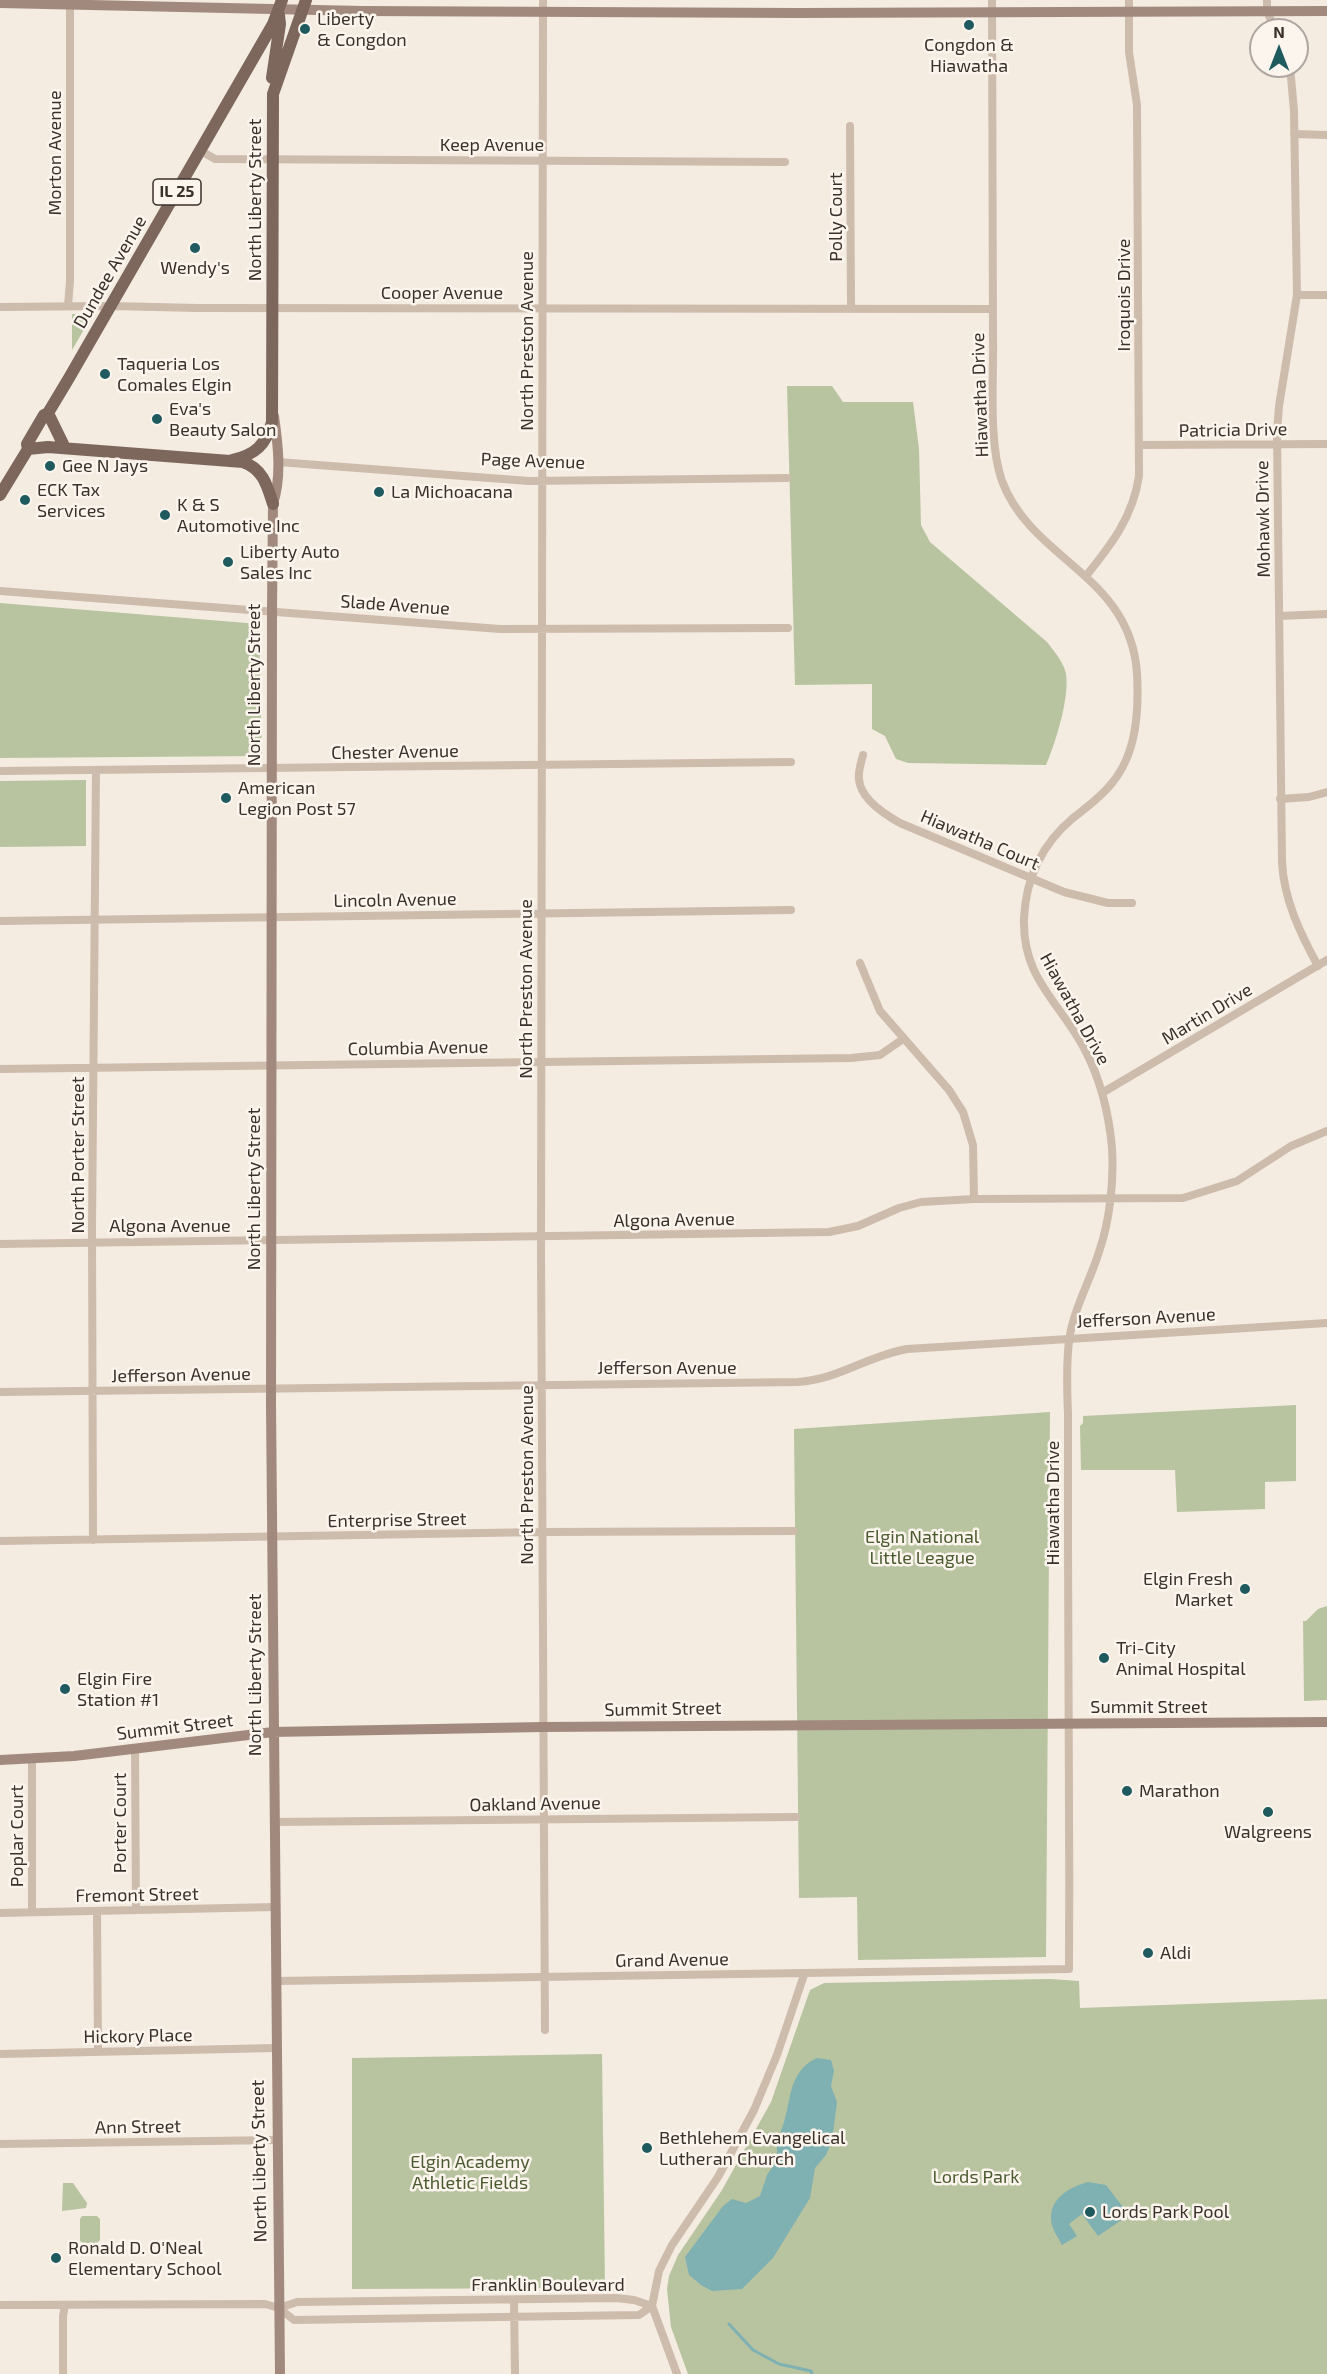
<!DOCTYPE html>
<html>
<head>
<meta charset="utf-8">
<style>
	body { margin:0 }
	#map { position:relative; width:1327px; height:2374px; overflow:hidden; background:#f4ebe1; font-family:"Exo 2",sans-serif }
	canvas { display:block }
	.north { position:absolute; left:1249px; top:18px; width:60px; height:60px; box-sizing:border-box; background:#fbf5ee; border:2px solid #aea6a0; border-radius:50%; rotate:0deg; font-size:16px; font-weight:700; line-height:24px; text-align:center; color:#3b302b }
	.north::after { content:''; display:block; margin:auto; width:21px; height:27px; background:#1f5a5e; clip-path:polygon(50% 0,100% 100%,50% 72%,0 100%) }
</style>
</head>
<body>
<div id="map">
<canvas width="1327" height="2374"></canvas>
<div class="north">N</div>
</div>
<script>
const c = document.querySelector('canvas').getContext('2d');
c.lineJoin = 'round';
function paint(path, color) { c.fillStyle = color; c.fill(path, 'evenodd'); }
function strokePath(path, color, width, dash) { c.strokeStyle = color; c.lineWidth = width; c.lineCap = dash ? 'butt' : 'round'; c.setLineDash(dash || []); c.stroke(path); }
function label(font, color, halo, rows, align = 'center') {
  c.font = font + ' "Exo 2",sans-serif'; c.lineWidth = 5; c.setLineDash([]); c.textBaseline = 'middle'; c.strokeStyle = halo; c.fillStyle = color; for (const [text, x, y, turn = 0] of rows) {
    c.save(); c.translate(x, y); c.rotate((+turn || 0) * Math.PI / 180); c.textAlign = isNaN(turn) ? turn : align; if (halo) c.strokeText(text, 0, 0); c.fillText(text, 0, 0); c.restore();
  }
}
paint(new Path2D(`
	M72,314H93L72,350Z
	M787,386H832L843,402H913L919,449L921,525L930,542L1047,642C1054,651 1061,659 1065,670C1072,691 1055,745 1046,765L908,763L896,759L885,736L872,729V684L795,685Z
	M0,603L259,624L262,756L0,758Z
	M86,780V846L0,847V781Z
	M1296,1405V1481L1265,1482V1509L1177,1512L1175,1470H1081L1080,1426L1083,1423V1416Z
	M1050,1412L1046,1957L858,1960L857,1897L799,1898L794,1429Z
	M1327,1606V1700L1304,1701L1303,1621H1306L1318,1609Z
	M1050,1979L1079,1981L1080,2008L1327,1999V2374H688L671,2327L667,2289L669,2276L678,2255L722,2190L771,2102L810,1990L824,1983Z
	M602,2054L605,2288L352,2289V2058Z
	M63,2183H73L87,2203L86,2208L62,2211Z
	M82,2216H97L100,2219V2240L97,2243H83L80,2241V2219Z`), '#b8c4a0');
paint(new Path2D(`
	M817,2058L831,2060L834,2071L831,2086L837,2102L832,2141L826,2155L815,2168L810,2198L773,2258L742,2289L712,2291L701,2285L689,2275L685,2257L723,2206L732,2199L746,2203L760,2196L767,2175L777,2160V2140L782,2135L781,2131C792,2105 786,2072 817,2058Z
	M1088,2182L1106,2185L1129,2215L1098,2236L1082,2214L1069,2224L1077,2236L1062,2245C1058,2237 1051,2228 1051,2219C1050,2198 1070,2187 1088,2182Z`), '#7fb0b2');
strokePath(new Path2D(`
	M729,2324L753,2350L779,2364L811,2371L812,2374`), '#7fb0b2', 3);
strokePath(new Path2D(`
	M543,0L541,1249L545,2030
	M1267,0V11L1275,30
	M1290,66L1294,111L1297,295L1279,406L1277,433L1282,862C1284,900 1300,933 1318,966
	M850,126L851,308
	M1294,134L1327,135
	M201,151L215,159L785,162
	M1297,295H1327
	M68,306L70,281V2
	M0,307L111,306L198,308L993,309
	M1140,445L1327,444
	M278,462L529,481L787,478
	M1086,576C1111,545 1133,517 1139,476L1137,105L1129,52V0
	M0,591L500,629L788,628
	M1279,616L1327,614
	M863,755C861,763 858,771 859,779C860,798 884,814 900,823L1064,892L1108,903H1132
	M0,771L791,762
	M1280,799L1309,797L1327,792
	M0,921L791,910
	M860,963L880,1011L949,1090L963,1112L973,1145L974,1199
	M0,1069L851,1058L880,1055L903,1039
	M1102,1093L1327,960
	M0,1244L829,1232L858,1226L899,1208L921,1202L974,1199L1183,1198L1237,1181L1291,1146L1327,1131
	M0,1392L798,1382C837,1380 867,1356 907,1349L1327,1323
	M93,1540L92,1228L96,770
	M0,1541L542,1532L794,1531
	M135,1748L136,1910
	M32,1760V1912
	M274,1822L796,1817
	M97,1911L98,2052
	M0,1913L275,1907
	M276,1981L1069,1969C1070,1826 1068,1683 1068,1540C1068,1498 1068,1456 1068,1414C1067,1390 1066,1365 1069,1341C1073,1310 1090,1281 1099,1252C1110,1220 1114,1181 1112,1148C1109,1114 1100,1078 1084,1048C1058,1000 1022,978 1024,918C1026,877 1042,844 1073,818C1087,807 1101,797 1112,783C1137,753 1139,710 1137,673C1130,574 1032,561 1002,481C988,441 994,379 993,335C992,224 992,112 992,0
	M0,2054L276,2048
	M0,2144L277,2140
	M514,2300L515,2374
	M0,2305L265,2304L279,2308L294,2320L639,2315L652,2306
	M279,2308L297,2302L616,2298L634,2300L652,2306
	M63,2374V2316L65,2305
	M677,2374L652,2306L659,2271L672,2245L718,2177L754,2110L777,2055L804,1975`), '#cdbbac', 8);
strokePath(new Path2D(`
	M0,3L362,11L799,13L1327,11
	M274,416C278,445 282,476 273,504L272,611L271,1406L280,2374
	M0,1760L74,1756L273,1732L543,1727L1327,1722`), '#a18a7d', 10);
strokePath(new Path2D(`
	M272,78L280,24L279,15
	M48,413L65,448
	M28,449L48,447L243,462C263,469 267,485 273,504
	M232,460C255,455 266,445 272,422L273,94L306,0
	M0,495L28,449L27,444L44,415L48,413L69,378L273,24L282,0`), '#7d675c', 12);
for (const [x, y, r, color] of [
	[969,25,6,"#1f5a5e"],
	[305,29,6,"#1f5a5e"],
	[195,248,6,"#1f5a5e"],
	[105,374,6,"#1f5a5e"],
	[157,419,6,"#1f5a5e"],
	[50,466,6,"#1f5a5e"],
	[379,492,6,"#1f5a5e"],
	[25,500,6,"#1f5a5e"],
	[165,515,6,"#1f5a5e"],
	[228,562,6,"#1f5a5e"],
	[226,798,6,"#1f5a5e"],
	[1245,1589,6,"#1f5a5e"],
	[1104,1658,6,"#1f5a5e"],
	[65,1689,6,"#1f5a5e"],
	[1127,1791,6,"#1f5a5e"],
	[1268,1812,6,"#1f5a5e"],
	[1148,1953,6,"#1f5a5e"],
	[647,2148,6,"#1f5a5e"],
	[1090,2212,6,"#1f5a5e"],
	[56,2258,6,"#1f5a5e"]
]) { const dot = new Path2D(); dot.arc(x, y, r, 0, 2 * Math.PI); c.fillStyle = color; c.fill(dot); strokePath(dot, '#fbf5ee', 2); }
for (const [x, y, w] of [
	[177,192,48]
]) { const box = new Path2D(); box.roundRect(x - w / 2, y - 13, w, 26, 4.5); c.fillStyle = '#fbf5ee'; c.fill(box); strokePath(box, '#3b302b', 1.5); }
label('bold 16px', '#3b302b', null, [
	["IL 25",177,192]
]);
label('18px', '#3b302b', '#fbf5ee', [
	["Liberty",317,19],
	["& Congdon",317,40],
	["Congdon &",969,45,"center"],
	["Hiawatha",969,66,"center"],
	["Wendy's",195,268,"center"],
	["Taqueria Los",117,364],
	["Comales Elgin",117,385],
	["Eva's",169,409],
	["Beauty Salon",169,430],
	["Gee N Jays",62,466],
	["ECK Tax",37,490],
	["Services",37,511],
	["La Michoacana",391,492],
	["K & S",177,505],
	["Automotive Inc",177,526],
	["Liberty Auto",240,552],
	["Sales Inc",240,573],
	["American",238,788],
	["Legion Post 57",238,809],
	["Elgin Fresh",1233,1579,"right"],
	["Market",1233,1600,"right"],
	["Tri-City",1116,1648],
	["Animal Hospital",1116,1669],
	["Elgin Fire",77,1679],
	["Station #1",77,1700],
	["Marathon",1139,1791],
	["Walgreens",1268,1832,"center"],
	["Aldi",1160,1953],
	["Bethlehem Evangelical",659,2138],
	["Lutheran Church",659,2159],
	["Lords Park Pool",1102,2212],
	["Ronald D. O'Neal",68,2248],
	["Elementary School",68,2269]
], 'left');
label('18px', '#3b302b', '#fbf5ee', [
	["Keep Avenue",492,145],
	["Morton Avenue",55,153,-90],
	["North Liberty Street",255,200,-90],
	["Polly Court",836,217,-90],
	["Dundee Avenue",110,272,-60],
	["Cooper Avenue",442,293],
	["Iroquois Drive",1124,295,-90],
	["North Preston Avenue",527,341,-90],
	["Hiawatha Drive",980,395,-92],
	["Patricia Drive",1233,430,-1],
	["Page Avenue",533,461,2],
	["Mohawk Drive",1263,519,-91],
	["Slade Avenue",395,605,4],
	["North Liberty Street",254,685,-90],
	["Chester Avenue",395,752,-1],
	["Hiawatha Court",980,840,23],
	["Lincoln Avenue",395,900,-1],
	["North Preston Avenue",526,989,-90],
	["Hiawatha Drive",1075,1009,61],
	["Martin Drive",1207,1014,-31],
	["Columbia Avenue",418,1048,-1],
	["North Porter Street",78,1155,-90],
	["North Liberty Street",254,1189,-90],
	["Algona Avenue",674,1220,-1],
	["Algona Avenue",170,1226],
	["Jefferson Avenue",1146,1318,-3],
	["Jefferson Avenue",667,1368],
	["Jefferson Avenue",181,1375,-1],
	["North Preston Avenue",527,1475,-90],
	["Hiawatha Drive",1053,1503,-90],
	["Enterprise Street",397,1520,-1],
	["North Liberty Street",255,1675,-90],
	["Summit Street",1149,1707],
	["Summit Street",663,1709,-1],
	["Summit Street",175,1727,-7],
	["Oakland Avenue",535,1804,-1],
	["Porter Court",120,1823,-90],
	["Poplar Court",17,1836,-90],
	["Fremont Street",137,1895,-1],
	["Grand Avenue",672,1960,-1],
	["Hickory Place",138,2036,-1],
	["Ann Street",138,2127,-1],
	["North Liberty Street",259,2161,-91],
	["Franklin Boulevard",548,2285]
]);
label('18px', '#4a5a2e', '#fbf5ee', [
	["Elgin National",922,1537],
	["Little League",922,1558],
	["Elgin Academy",470,2162],
	["Athletic Fields",470,2183],
	["Lords Park",976,2177]
]);
</script>
</body>
</html>
